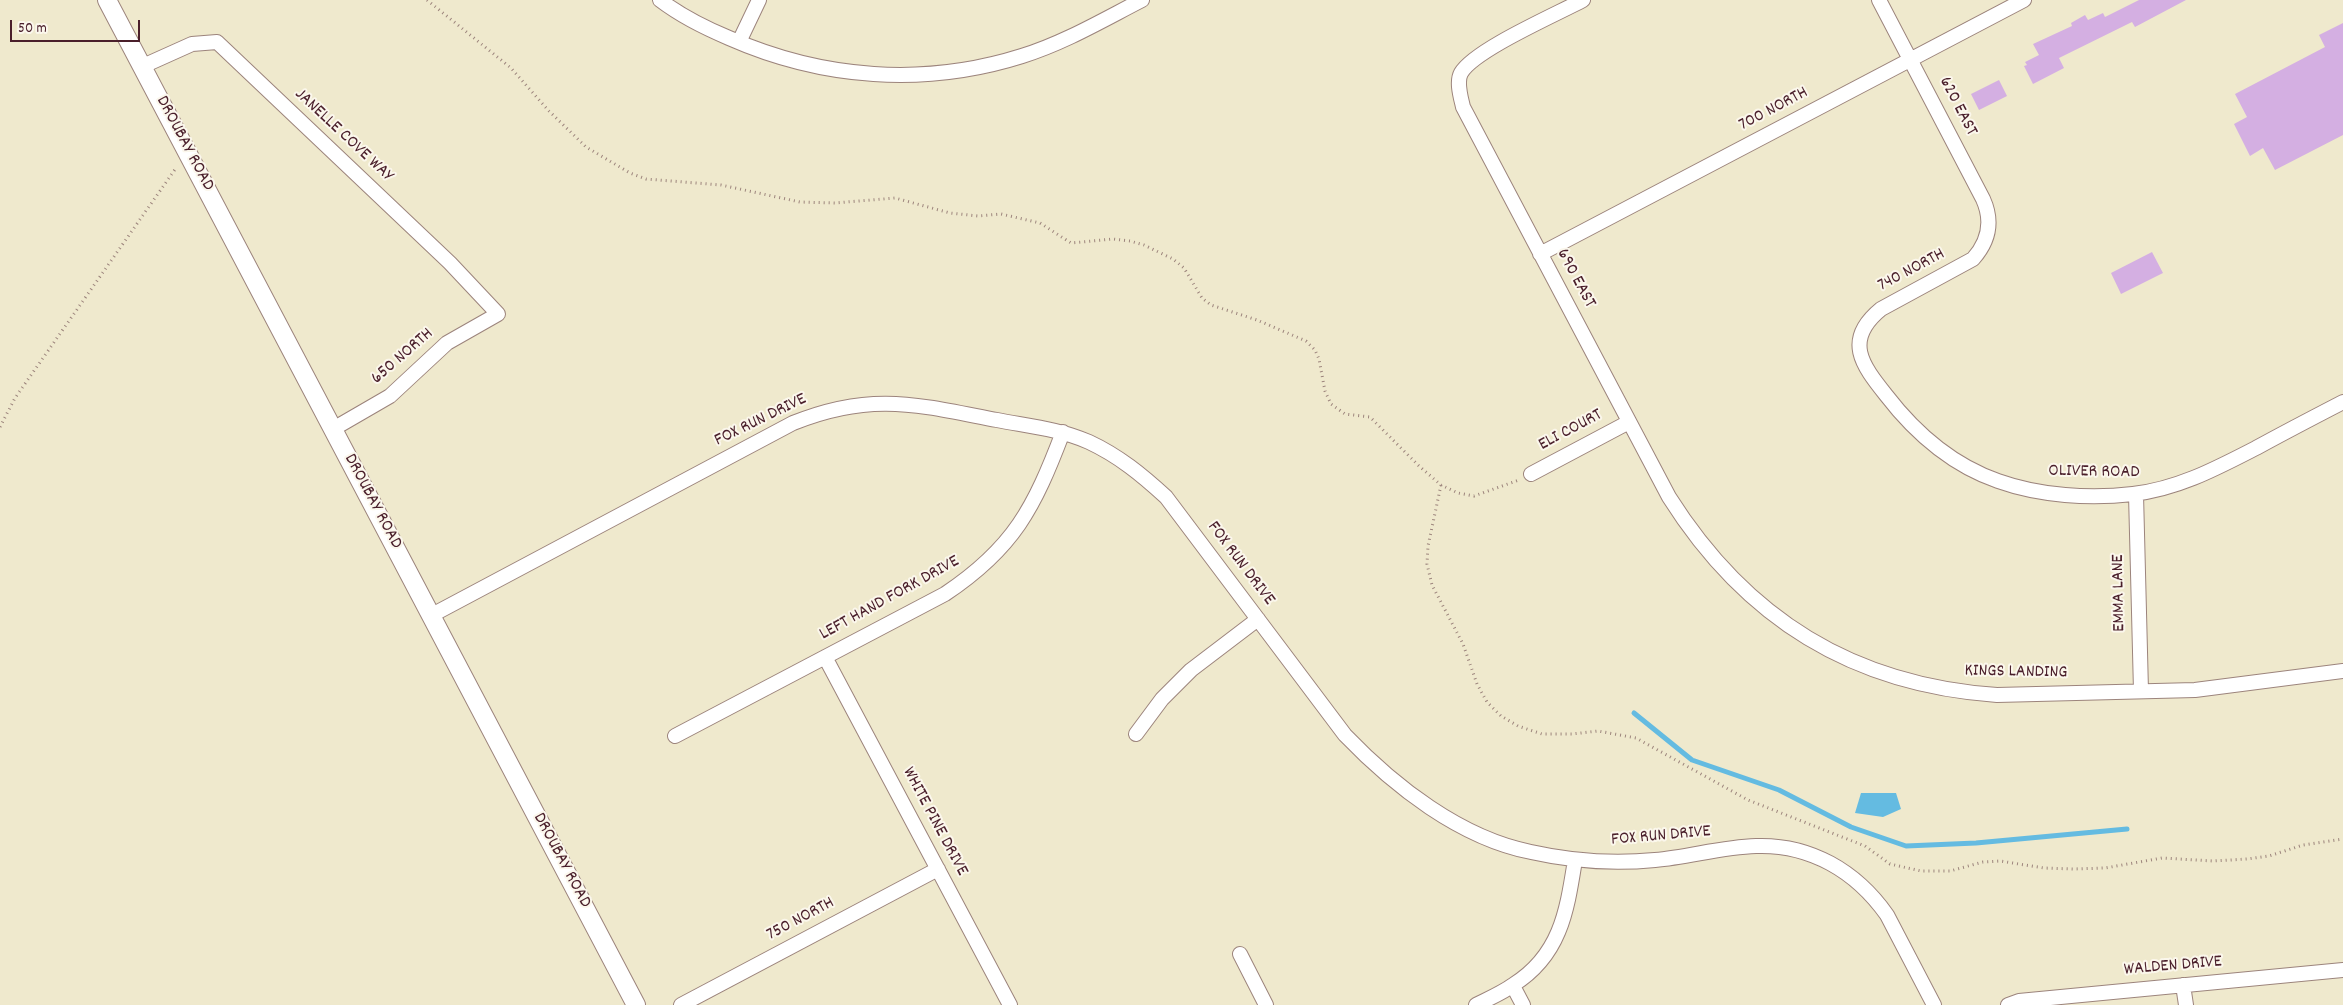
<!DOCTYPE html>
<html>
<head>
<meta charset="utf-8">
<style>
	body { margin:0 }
	#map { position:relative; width:2343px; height:1005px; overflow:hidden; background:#efe9cd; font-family:Dekko,sans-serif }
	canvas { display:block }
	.scale { position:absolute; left:10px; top:20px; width:130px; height:22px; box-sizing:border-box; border:2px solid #4a1f2b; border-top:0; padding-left:6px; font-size:15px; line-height:18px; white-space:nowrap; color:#4a1f2b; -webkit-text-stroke:4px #fbf7ec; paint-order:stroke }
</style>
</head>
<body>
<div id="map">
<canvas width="2343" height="1005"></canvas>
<div class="scale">50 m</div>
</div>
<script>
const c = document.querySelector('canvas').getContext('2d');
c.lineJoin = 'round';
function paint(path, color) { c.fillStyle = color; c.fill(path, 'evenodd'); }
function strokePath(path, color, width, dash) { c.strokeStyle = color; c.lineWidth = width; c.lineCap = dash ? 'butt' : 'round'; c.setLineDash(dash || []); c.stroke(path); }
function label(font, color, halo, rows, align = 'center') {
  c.font = font + ' Dekko,sans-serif'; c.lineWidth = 4; c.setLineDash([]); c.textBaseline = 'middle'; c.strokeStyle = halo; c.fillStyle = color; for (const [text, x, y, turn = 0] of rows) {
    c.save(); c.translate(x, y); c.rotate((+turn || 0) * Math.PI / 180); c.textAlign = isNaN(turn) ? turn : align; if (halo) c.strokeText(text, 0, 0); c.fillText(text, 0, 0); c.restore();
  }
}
paint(new Path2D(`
	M1861,793H1896L1901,809L1883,817L1855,813Z`), '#64bbe1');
strokePath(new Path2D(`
	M1634,713L1692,760L1779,790L1851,827L1906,846L1976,843L2127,829`), '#64bbe1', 5);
paint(new Path2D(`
	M2139,0H2186L2135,27L2132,22L2059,58L2064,68L2033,84L2024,66L2027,65L2025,62L2039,55L2033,44L2072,26L2071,23L2085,15L2088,20L2103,13L2105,17Z
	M2343,23V135L2275,170L2263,148L2250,156L2234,124L2247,117L2235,94L2325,47L2319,35Z
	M1999,80L2007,96L1979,110L1971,94Z
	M2152,252L2163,273L2121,294L2111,273Z`), '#d4afe2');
const minor = new Path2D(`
	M660,0C681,16 705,28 729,38C822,79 924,87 1022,56C1064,43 1103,20 1142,0
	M1583,0C1557,14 1474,50 1461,73C1456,82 1461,98 1463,107L1669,497C1746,619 1853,685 1997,695L2195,690L2343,671
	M1879,0L1983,199C1993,221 1989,241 1973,259L1881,309C1843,340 1862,365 1886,395C1916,434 1952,465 1998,481C2040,496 2090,499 2133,494C2178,489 2217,468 2256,448C2285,432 2314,417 2343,402
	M739,42L759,0
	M143,66L192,44L217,42L450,263L498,314L447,343L390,396L333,429
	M1540,254L2024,0
	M1531,474L1629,422
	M2136,494L2141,691
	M432,615L793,423C872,391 918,405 997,420C1028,426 1060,429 1089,442C1119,456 1142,475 1166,497L1345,735C1394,786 1460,838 1531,852C1571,861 1614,864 1655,860C1689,857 1722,847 1756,846C1810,844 1856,871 1887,915L1934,1005
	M825,657L1010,1005
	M1136,734L1162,699L1191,670L1258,619
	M675,736L945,594C1014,548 1034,508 1063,432
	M1240,954L1266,1005
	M2183,985L2186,1005
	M1513,986L1523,1005
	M681,1005L938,869
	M1476,1005C1488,999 1502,993 1513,985C1561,955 1567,910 1575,860
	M2008,1005L2019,1001L2343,970`);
const tertiary = new Path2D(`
	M107,0L636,1005`);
strokePath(minor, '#9c847c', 16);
strokePath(tertiary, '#9c847c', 20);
strokePath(new Path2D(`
	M427,0L511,68L549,111L586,147L630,173L646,179L721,185L800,202L835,203L895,198L950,213L978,216L1001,214L1040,223L1071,243L1113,239L1130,241L1144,245L1173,259L1184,268L1202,298L1211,305L1257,320L1306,341L1315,350L1319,359L1325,391L1331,404L1345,414L1370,417L1419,466L1441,485L1458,493L1474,496L1519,480
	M0,427L15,398L176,168
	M1441,485L1428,546L1427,564L1432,585L1463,644L1477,684L1487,702L1501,716L1518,726L1542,734H1572L1598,731L1636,738L1748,800L1865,846L1890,864L1921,871H1950L1983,862L2000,861L2044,868L2073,869L2105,868L2162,858L2213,861L2247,859L2269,856L2303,845L2343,839`), '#9c847c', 3, [1, 4]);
strokePath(minor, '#fff', 14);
strokePath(tertiary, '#fff', 18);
label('18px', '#4a1f2b', '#fbf7ec', [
	["620 EAST",1957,107,63],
	["700 NORTH",1774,110,-28],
	["JANELLE COVE WAY",343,136,43],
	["DROUBAY ROAD",184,144,62],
	["740 NORTH",1912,271,-28],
	["690 EAST",1575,279,62],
	["650 NORTH",403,357,-41],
	["FOX RUN DRIVE",761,421,-26],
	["ELI COURT",1571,431,-28],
	["OLIVER ROAD",2094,473,1],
	["DROUBAY ROAD",372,502,62],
	["FOX RUN DRIVE",1240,564,53],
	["EMMA LANE",2120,593,-91],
	["LEFT HAND FORK DRIVE",890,599,-29],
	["KINGS LANDING",2016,673,1],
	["WHITE PINE DRIVE",934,822,62],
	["FOX RUN DRIVE",1661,837,-5],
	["DROUBAY ROAD",561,861,62],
	["750 NORTH",801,920,-28],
	["WALDEN DRIVE",2173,967,-5]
]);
</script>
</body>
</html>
